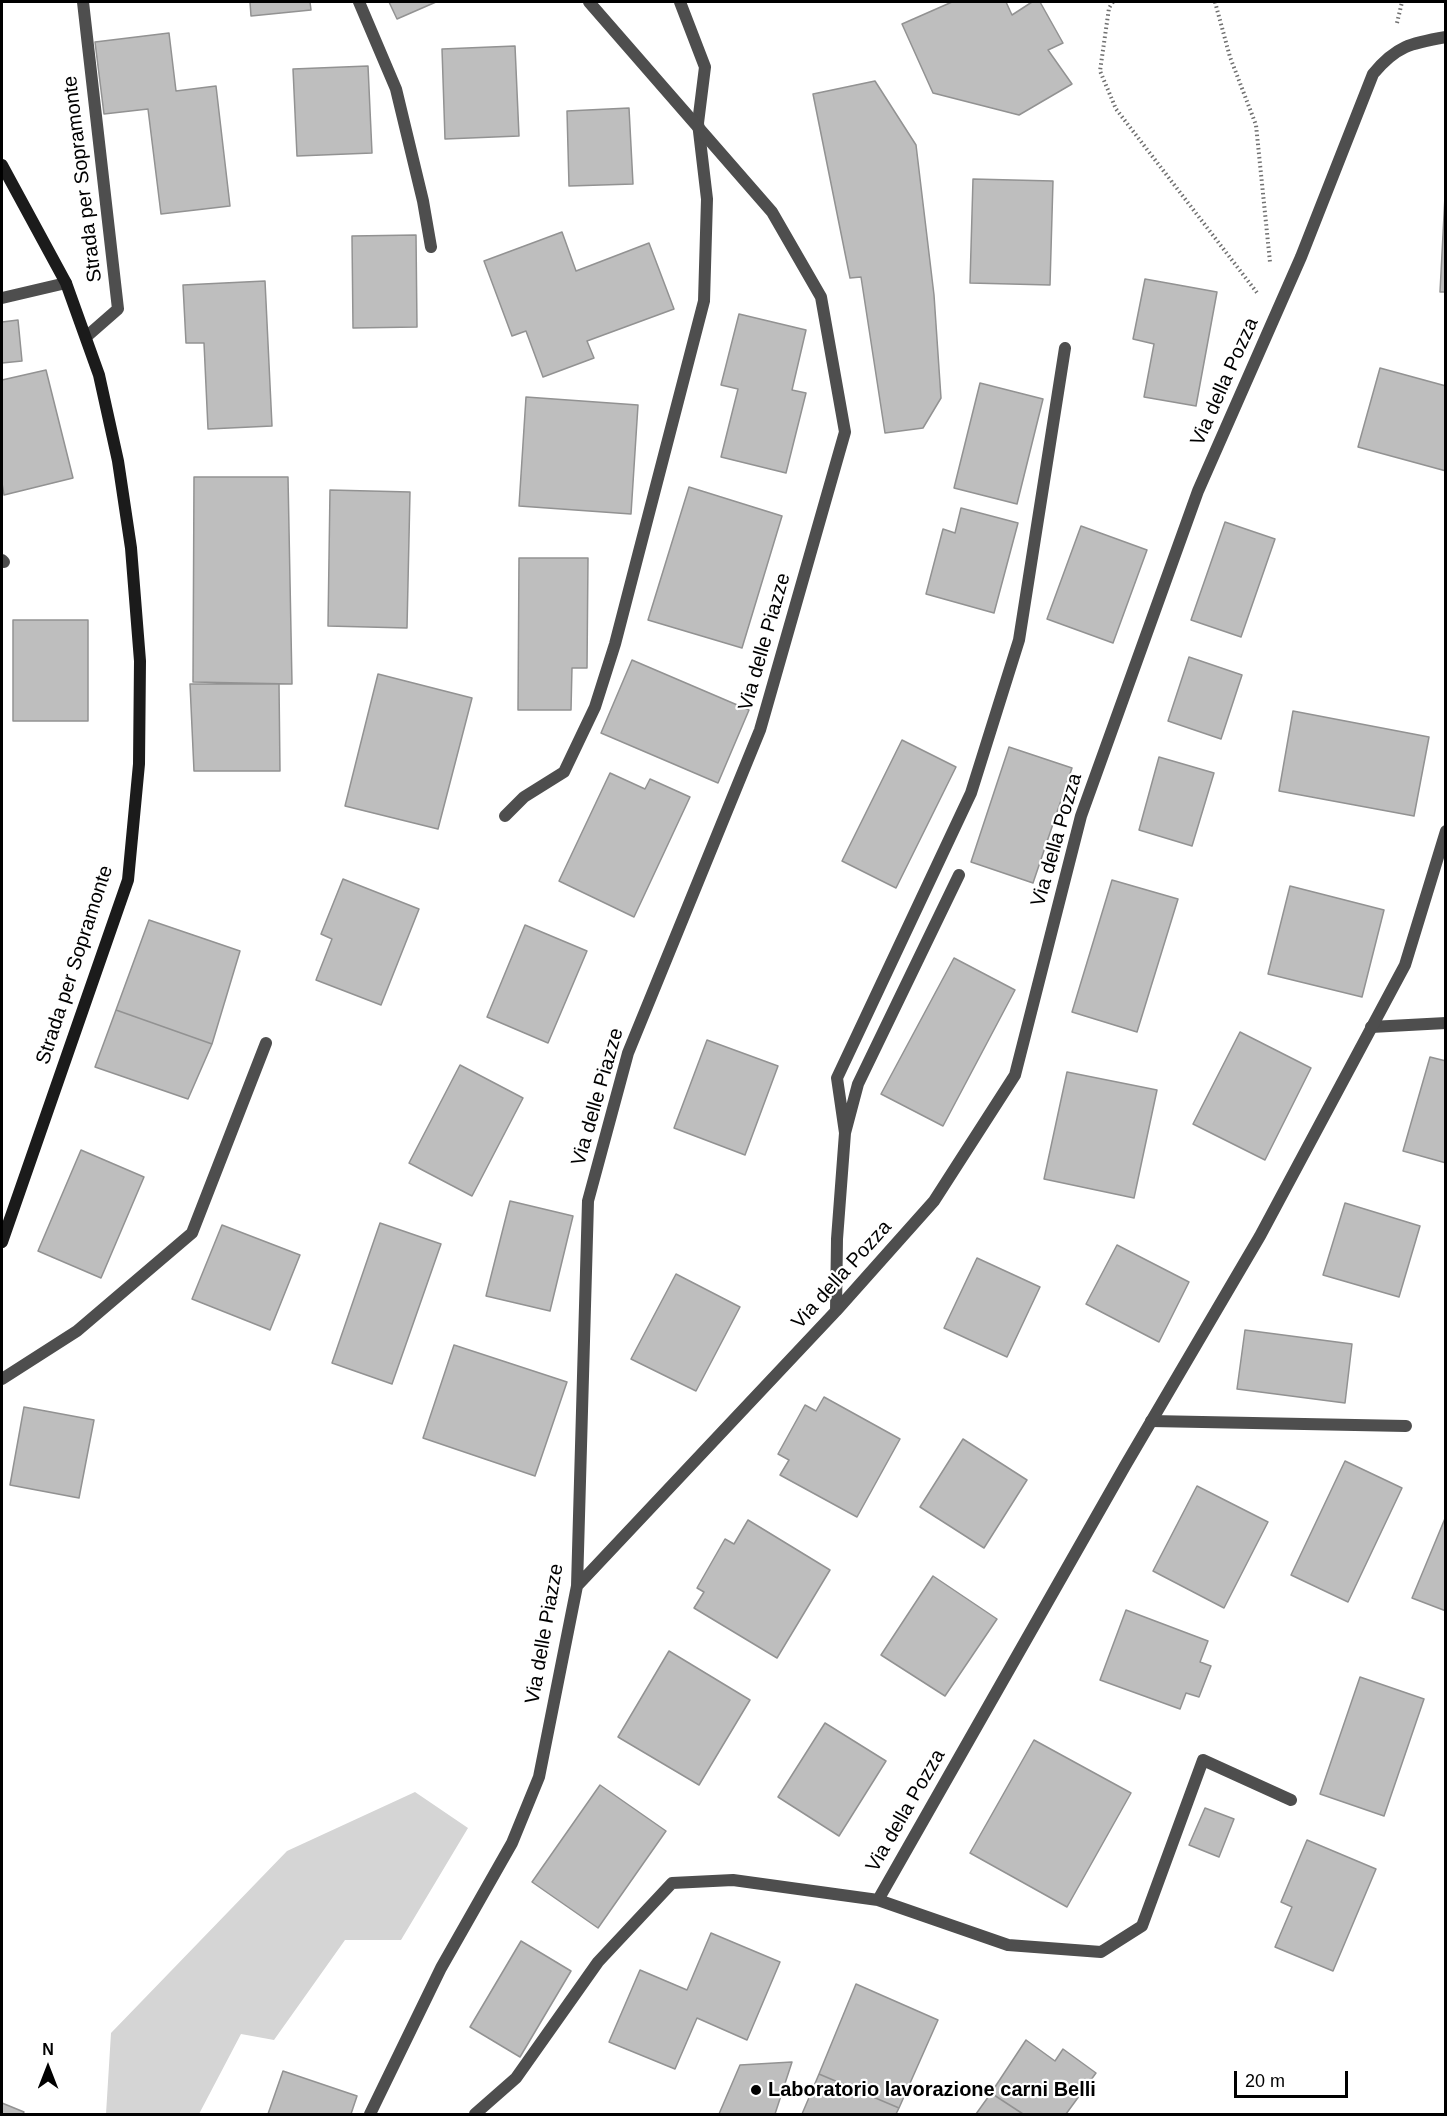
<!DOCTYPE html>
<html>
<head>
<meta charset="utf-8">
<style>
	body { margin:0 }
	#map { position:relative; width:1447px; height:2116px; overflow:hidden; background:#fff; font-family:Arial,sans-serif }
	canvas { display:block }
	.frame { position:absolute; inset:0; border:3px solid #000; pointer-events:none }
	.north { position:absolute; left:18px; top:2038px; width:60px; height:60px; -webkit-text-stroke:4px #fff; paint-order:stroke; rotate:0deg; font-size:16px; font-weight:700; line-height:24px; text-align:center; color:#000 }
	.north::after { content:''; display:block; margin:auto; width:21px; height:27px; background:#000; clip-path:polygon(50% 0,100% 100%,50% 72%,0 100%) }
	.scale { position:absolute; left:1234px; top:2071px; width:114px; height:27px; box-sizing:border-box; border:3px solid #000; border-top:0; padding-left:8px; font-size:18px; line-height:21px; white-space:nowrap; color:#000; -webkit-text-stroke:4px #fff; paint-order:stroke }
</style>
</head>
<body>
<div id="map">
<canvas width="1447" height="2116"></canvas>
<div class="frame"></div>
<div class="north">N</div>
<div class="scale">20 m</div>
</div>
<script>
const c = document.querySelector('canvas').getContext('2d');
c.lineJoin = 'round';
function paint(path, color) { c.fillStyle = color; c.fill(path, 'evenodd'); }
function strokePath(path, color, width, dash) { c.strokeStyle = color; c.lineWidth = width; c.lineCap = dash ? 'butt' : 'round'; c.setLineDash(dash || []); c.stroke(path); }
function label(font, color, halo, rows, align = 'center') {
  c.font = font + ' Arial,sans-serif'; c.lineWidth = 4.5; c.setLineDash([]); c.textBaseline = 'middle'; c.strokeStyle = halo; c.fillStyle = color; for (const [text, x, y, turn = 0] of rows) {
    c.save(); c.translate(x, y); c.rotate((+turn || 0) * Math.PI / 180); c.textAlign = isNaN(turn) ? turn : align; if (halo) c.strokeText(text, 0, 0); c.fillText(text, 0, 0); c.restore();
  }
}
paint(new Path2D(`
	M415,1792L468,1828L401,1940H345L274,2040L241,2034L199,2114H106L111,2033L287,1851Z`), '#d5d5d5');
const building = new Path2D(`
	M250,2H310L311,10L251,16Z
	M389,2H436L397,19Z
	M952,2H1006L1012,15L1032,2H1040L1063,43L1048,50L1072,84L1019,115L933,93L902,24Z
	M169,33L176,91L216,86L230,206L161,214L148,109L104,114L95,42Z
	M515,46L519,136L445,139L442,49Z
	M368,66L372,153L297,156L293,69Z
	M875,81L916,145L934,295L941,398L923,428L885,433L861,277L850,278L813,94Z
	M629,108L633,184L569,186L567,111Z
	M973,179L1053,181L1050,285L970,283Z
	M1445,196H1446V292H1440Z
	M562,232L576,271L649,243L674,309L587,341L594,358L543,377L526,331L512,336L484,261Z
	M416,235L417,327L353,328L352,236Z
	M1145,279L1217,292L1196,406L1144,397L1154,344L1133,339Z
	M265,281L272,426L208,429L204,343H186L183,285Z
	M739,314L806,330L792,390L806,393L786,473L721,457L738,389L721,385Z
	M18,320L22,361L2,363V322Z
	M1380,368L1446,386V471L1358,447Z
	M46,370L73,478L4,495L2,483V380Z
	M980,383L1043,399L1017,504L954,488Z
	M526,397L638,405L631,514L519,506Z
	M194,477H288L292,684L193,682Z
	M689,487L782,516L742,648L648,620Z
	M330,490L410,492L407,628L328,626Z
	M961,508L1018,523L994,613L926,594L943,529L955,533Z
	M1225,522L1275,539L1241,637L1191,620Z
	M1081,526L1147,550L1113,643L1047,619Z
	M519,558H588L587,668H572L571,710H518Z
	M13,620H88V721H13Z
	M1189,657L1242,675L1221,739L1168,721Z
	M632,660L749,710L718,783L601,733Z
	M378,674L472,698L438,829L345,806Z
	M190,684H279L280,771H194Z
	M1293,711L1429,737L1414,816L1279,791Z
	M902,740L956,767L896,888L842,861Z
	M1009,747L1072,768L1033,883L971,862Z
	M1159,757L1214,773L1192,846L1139,830Z
	M610,773L645,789L650,779L690,797L634,917L559,881Z
	M343,879L419,909L381,1005L316,980L332,939L321,934Z
	M1112,880L1178,899L1137,1032L1072,1012Z
	M1290,886L1384,910L1362,997L1268,974Z
	M149,920L240,951L212,1044L116,1010Z
	M525,925L587,951L548,1043L487,1017Z
	M954,958L1015,990L943,1126L881,1094Z
	M116,1010L212,1044L188,1099L95,1067Z
	M1240,1032L1311,1068L1265,1160L1193,1124Z
	M707,1040L778,1066L745,1155L674,1128Z
	M1430,1057L1446,1061V1163L1403,1151Z
	M460,1065L523,1098L472,1196L409,1163Z
	M1067,1072L1157,1090L1134,1198L1044,1179Z
	M81,1150L144,1177L101,1278L38,1251Z
	M510,1201L573,1216L550,1311L486,1296Z
	M1345,1203L1420,1226L1399,1297L1323,1275Z
	M380,1223L441,1244L392,1384L332,1363Z
	M222,1225L300,1255L270,1330L192,1299Z
	M1117,1245L1189,1282L1159,1342L1086,1304Z
	M977,1258L1040,1287L1007,1357L944,1328Z
	M676,1274L740,1307L696,1391L631,1359Z
	M1245,1330L1352,1344L1345,1403L1237,1389Z
	M454,1345L567,1382L535,1476L423,1438Z
	M824,1397L900,1439L857,1517L780,1475L789,1460L778,1454L805,1405L816,1411Z
	M24,1407L94,1420L79,1498L10,1485Z
	M963,1439L1027,1480L984,1548L920,1507Z
	M1345,1461L1402,1488L1348,1602L1291,1575Z
	M1197,1486L1268,1522L1224,1608L1153,1571Z
	M1446,1516V1611L1412,1598Z
	M748,1520L830,1570L777,1658L694,1608L704,1592L697,1588L725,1539L734,1544Z
	M933,1576L997,1619L945,1696L881,1655Z
	M1126,1610L1208,1641L1200,1662L1211,1666L1199,1697L1186,1693L1180,1709L1100,1680Z
	M669,1651L750,1700L699,1785L618,1737Z
	M1360,1677L1424,1699L1384,1816L1320,1794Z
	M825,1723L886,1761L839,1836L778,1797Z
	M1034,1740L1131,1793L1067,1907L970,1853Z
	M600,1785L666,1831L598,1928L532,1882Z
	M1205,1808L1234,1819L1219,1857L1189,1845Z
	M1307,1840L1376,1869L1333,1971L1275,1947L1292,1907L1281,1902Z
	M711,1933L780,1962L747,2040L697,2018L675,2069L609,2042L640,1970L687,1990Z
	M521,1941L571,1971L520,2057L470,2027Z
	M856,1984L938,2020L899,2108L819,2074Z
	M1026,2040L1055,2061L1063,2049L1096,2073L1066,2114H1023L991,2093Z
	M792,2062L775,2114H719L740,2065Z
	M283,2071L357,2096L351,2114H268Z
	M819,2074L899,2108L896,2114H802Z
	M991,2093L1023,2114H976Z
	M2,2103L24,2112L23,2114H2Z`);
paint(building, '#bebebe');
strokePath(building, '#929292', 1.5);
strokePath(new Path2D(`
	M1113,2L1109,8L1100,71L1116,109L1258,294
	M1215,2L1230,57L1256,125L1270,262
	M1397,23L1402,2`), '#707070', 4, [1.5, 3]);
strokePath(new Path2D(`
	M83,2L118,309L86,337
	M359,2L396,89L423,201L431,247
	M2,298L66,283
	M2,560L4,562
	M505,816L524,797L564,772L595,707L615,644L704,301L707,199L698,123L705,67L680,2
	M1371,1027L1446,1023
	M2,1379L77,1331L192,1233L266,1043
	M1151,1421L1406,1426`), '#4e4e4e', 12);
strokePath(new Path2D(`
	M845,1133L837,1078L971,793L1019,640L1065,348
	M836,1311L837,1239L845,1133L858,1084L959,875
	M577,1586L836,1311L934,1201L1015,1075L1081,816L1198,491L1301,257L1373,74C1396,46 1411,43 1446,37
	M878,1900L1008,1945L1101,1952L1142,1926L1203,1760L1291,1800
	M370,2114L441,1968L512,1843L539,1777L577,1586L588,1201L628,1053L760,730L845,432L821,297L772,212L589,2
	M475,2114L516,2078L598,1962L672,1883L733,1880L878,1900L1125,1466L1260,1236L1405,965L1446,831`), '#4e4e4e', 12);
strokePath(new Path2D(`
	M2,165L66,283L99,375L118,461L131,548L140,661L139,764L128,880L2,1242`), '#1b1b1b', 12);
for (const [x, y, r, color] of [
	[756,2090,6,"#000"]
]) { const dot = new Path2D(); dot.arc(x, y, r, 0, 2 * Math.PI); c.fillStyle = color; c.fill(dot); strokePath(dot, '#fff', 2); }
label('20px', '#000', '#fff', [
	["Strada per Sopramonte",83,179,-97],
	["Via della Pozza",1225,382,-66],
	["Via delle Piazze",765,642,-74],
	["Via della Pozza",1057,840,-74],
	["Strada per Sopramonte",75,965,-72],
	["Via delle Piazze",598,1097,-74],
	["Via della Pozza",842,1275,-48],
	["Via delle Piazze",545,1634,-80],
	["Via della Pozza",906,1811,-60]
]);
label('bold 20px', '#000', '#fff', [
	["Laboratorio lavorazione carni Belli",768,2090]
], 'left');
</script>
</body>
</html>
